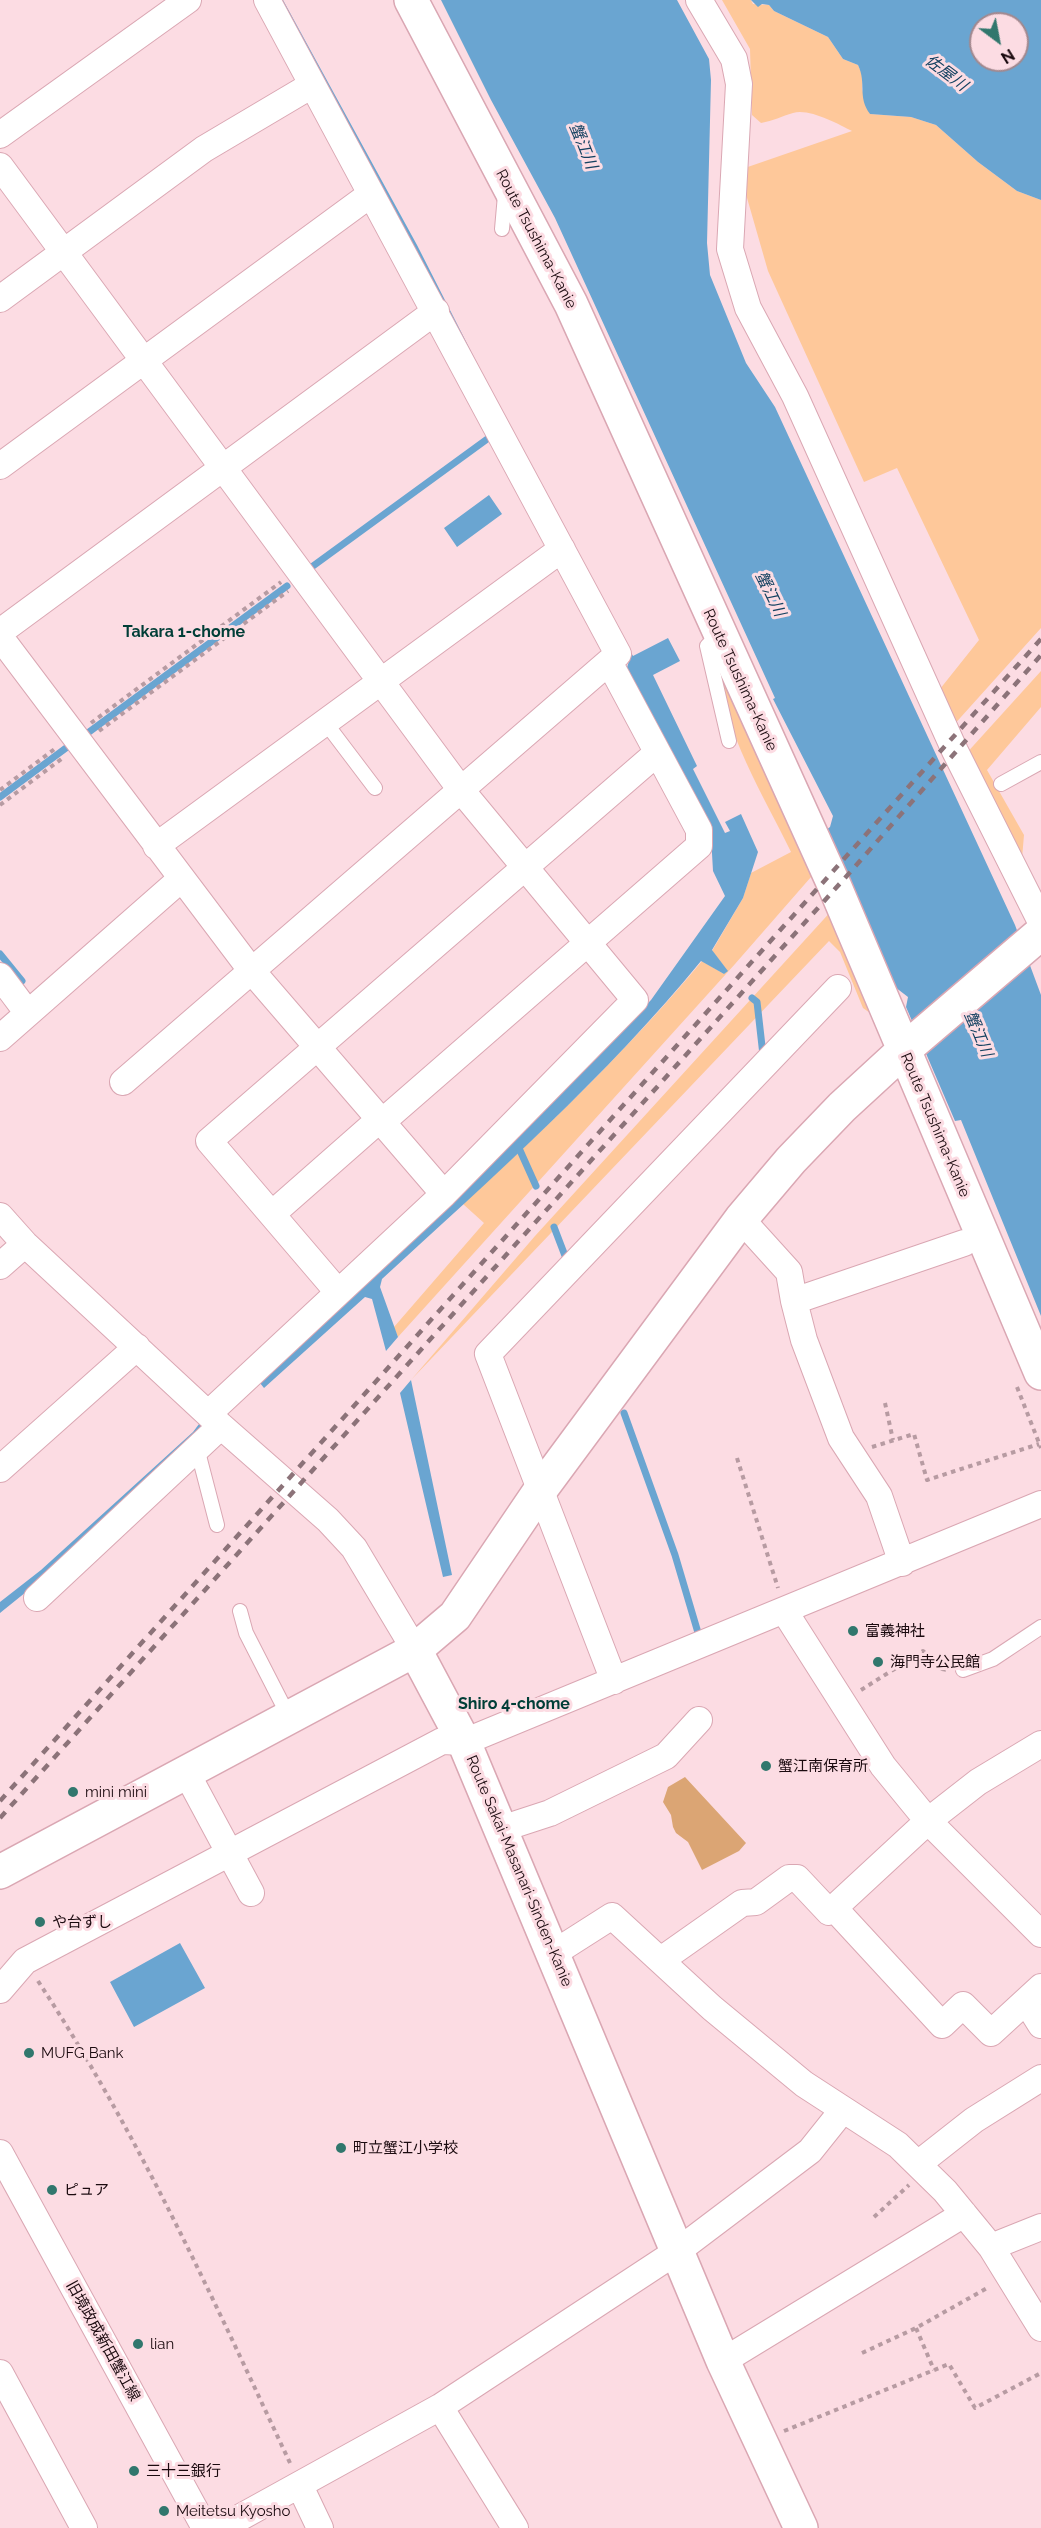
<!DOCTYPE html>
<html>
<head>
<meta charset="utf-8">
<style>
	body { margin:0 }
	#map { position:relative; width:1041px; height:2528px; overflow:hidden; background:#fcdce3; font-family:Raleway,sans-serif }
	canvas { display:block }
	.north { position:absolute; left:969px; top:12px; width:60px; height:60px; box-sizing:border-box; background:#fcdce3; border:2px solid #a2888e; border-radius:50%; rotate:148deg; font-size:16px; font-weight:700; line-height:24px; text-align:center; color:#1b0a0f }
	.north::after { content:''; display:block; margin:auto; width:21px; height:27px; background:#31776d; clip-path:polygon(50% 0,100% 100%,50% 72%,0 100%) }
</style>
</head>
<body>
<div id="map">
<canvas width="1041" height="2528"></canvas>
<div class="north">N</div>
</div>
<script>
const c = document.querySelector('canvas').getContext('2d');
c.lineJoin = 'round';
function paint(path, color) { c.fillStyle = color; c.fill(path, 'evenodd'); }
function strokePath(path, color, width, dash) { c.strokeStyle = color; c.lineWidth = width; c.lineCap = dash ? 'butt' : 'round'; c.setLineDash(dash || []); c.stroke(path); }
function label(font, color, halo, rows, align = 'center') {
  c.font = font + ' Raleway,"Noto Sans JP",sans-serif'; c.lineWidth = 6; c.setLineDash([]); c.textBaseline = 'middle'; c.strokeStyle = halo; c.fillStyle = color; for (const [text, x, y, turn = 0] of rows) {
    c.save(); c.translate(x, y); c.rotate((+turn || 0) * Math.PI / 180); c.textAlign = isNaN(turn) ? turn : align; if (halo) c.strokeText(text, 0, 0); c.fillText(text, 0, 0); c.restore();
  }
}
paint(new Path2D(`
	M722,0H751L753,4L769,5L774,11L828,37L843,59L858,65L863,76L862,89L870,114L911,117L936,125L978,162L1017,191L1041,200V628L952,727L936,694L979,640L897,468L864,482L768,271L739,170L852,131C838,124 809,108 793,113C782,116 773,121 761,123L752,115L750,49Z
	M718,667L818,869L735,964L398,1337L394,1327L484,1223L463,1204C546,1128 630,1048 702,961L724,974L727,970L712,951L743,898L751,873L791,852C763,794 724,733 718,667Z
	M1041,671V707L987,770L1024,835L1021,870L964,756Z
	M834,908L880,1020L863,1008L840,952L829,941L411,1380L535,1236Z`), '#fec89a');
paint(new Path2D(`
	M685,1777L746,1843L739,1851L702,1870L688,1842L676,1833L673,1827L671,1815L663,1802L668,1787Z`), '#dba574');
paint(new Path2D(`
	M274,0H283L417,245L518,444L633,656L668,638L680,661L653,675L697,766L693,769L725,833L730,831L725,822L741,814L758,852L743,898L712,950L728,971L724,974L701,961C608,1075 491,1179 382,1279L380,1287L398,1337L386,1351L372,1299L365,1297L264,1388L260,1383L513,1143L651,1000L725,896L713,871L711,836L625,674L629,661Z
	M441,0H677L709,59L711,80L707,243L710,275L746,363L775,407L1015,925L1041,995V1316L961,1120L955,1121L906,1007L908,997L895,987L826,830L830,827L833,816L773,699L775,698L555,218L491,100Z
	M751,0H1041V200L1017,191L978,162L936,125L911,117L870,114C857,96 867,84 858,65L843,59L828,37L774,11L769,5L762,4L758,7ZM981,24H1017V60H981Z
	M489,495L502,514L457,547L444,528Z
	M411,1380L452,1575L443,1577L400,1393Z
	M202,1420L209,1427L57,1567L0,1613V1602L41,1570L193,1432Z
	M180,1943L205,1988L134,2027L110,1982Z`), '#6aa5d1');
strokePath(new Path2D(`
	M313,566L490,437
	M89,732L287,586
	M0,797L66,748
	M0,954L22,981
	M752,998L757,1002L763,1055
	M518,1146L536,1186
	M554,1227L567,1261
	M624,1413L675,1555L699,1636`), '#6aa5d1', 7);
const lane = new Path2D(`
	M502,229L505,195
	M719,634L707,646L729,741
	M325,722L375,788
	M1001,784L1041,762
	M197,1448L217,1525
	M240,1611L246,1633L289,1717
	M963,1670L993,1659L1041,1627`);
const street = new Path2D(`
	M699,0L734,59L739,84L730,249L748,308L795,396L955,751L1041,922
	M0,135L188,0
	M0,166L461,790L635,1000L444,1194L208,1414
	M0,299L204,149L312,85
	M0,466L371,194
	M0,632L436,311
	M0,637L251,970L444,1194
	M156,846L562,549
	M0,976L27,1012
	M0,1038L181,879
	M123,1082L618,654L267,0
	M382,1122L699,846V830L609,662
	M272,1214L380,1119
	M0,1216L25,1244L221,1426L328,1520L354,1548L415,1650
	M741,1219L789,1272L794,1301
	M0,1266L25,1244
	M338,1292L209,1141L657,753
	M0,1469L137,1347
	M902,1563L879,1496L841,1438L804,1340L794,1301L964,1243
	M37,1598L221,1426
	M785,1612L883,1766L928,1821L1041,1934
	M614,1681L488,1354L838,988
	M186,1772L251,1893
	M501,1829L550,1813L666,1756L699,1720
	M834,1908L928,1821L978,1782L1041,1744
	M554,1953L612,1916L712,2008L804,2084L898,2145L945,2191L991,2247L1041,2328
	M661,1960L742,1903L756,1902L789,1878H797L829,1912L834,1908L942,2025L963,2005L991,2033L1041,1987
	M0,1990L25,1961L442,1741L464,1742L1041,1504
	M1026,2001L1041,2025
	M0,2153L205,2528
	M918,2164L974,2120L1041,2078
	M991,2247L1041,2227
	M723,2361L964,2214
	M0,2373L84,2528
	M440,2407L515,2528
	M300,2486L320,2528
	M221,2528L440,2407L679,2250L810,2151L842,2111`);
const secondary = new Path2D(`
	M411,0L571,304L835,887L1041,1373
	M415,1650L464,1742L723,2361L801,2528
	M0,1872L415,1650L455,1616L539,1492L741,1219L791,1160L842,1107L904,1050L1041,933`);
strokePath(lane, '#daa7b3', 16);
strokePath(street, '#daa7b3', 28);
strokePath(secondary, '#daa7b3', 36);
strokePath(new Path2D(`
	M91,723L281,582
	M99,731L288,591
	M0,790L56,748
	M0,805L64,757
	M1017,1387L1041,1448
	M885,1403L893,1440
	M872,1447L914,1434L927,1480L1039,1444
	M737,1458L778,1588
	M861,1690L923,1651L942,1669L948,1670
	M38,1981C138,2133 213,2299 290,2463
	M874,2217L909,2185
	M916,2328L934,2370
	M862,2353L916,2328L989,2287
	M784,2431L949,2364L975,2408L1041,2373`), '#b79ba2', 4, [4.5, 4.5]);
strokePath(lane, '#fff', 14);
strokePath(street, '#fff', 26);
strokePath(secondary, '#fff', 33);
strokePath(new Path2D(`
	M0,1801L1041,639
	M0,1818L844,879L1041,655`), '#8c7379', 4.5, [8, 8]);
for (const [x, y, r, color] of [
	[853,1631,6,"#31776d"],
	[878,1662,6,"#31776d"],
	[766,1766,6,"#31776d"],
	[73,1792,6,"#31776d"],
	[40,1922,6,"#31776d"],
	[29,2053,6,"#31776d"],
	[341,2148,6,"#31776d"],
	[52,2190,6,"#31776d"],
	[138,2344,6,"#31776d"],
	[134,2471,6,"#31776d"],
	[164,2511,6,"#31776d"]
]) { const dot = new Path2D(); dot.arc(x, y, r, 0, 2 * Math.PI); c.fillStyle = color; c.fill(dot); strokePath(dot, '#fcdce3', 2); }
label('15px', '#1b0a0f', '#fcdce3', [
	["Route Tsushima-Kanie",536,239,62],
	["Route Tsushima-Kanie",740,680,65],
	["Route Tsushima-Kanie",935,1125,67],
	["Route Sakai-Masanari-Sinden-Kanie",519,1871,67],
	["旧境政成新田蟹江線",103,2341,61]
]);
label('15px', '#1b0a0f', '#fcdce3', [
	["富義神社",865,1631],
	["海門寺公民館",890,1662],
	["蟹江南保育所",778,1766],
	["mini mini",85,1792],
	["や台ずし",52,1922],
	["MUFG Bank",41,2053],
	["町立蟹江小学校",353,2148],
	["ピュア",64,2190],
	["lian",150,2344],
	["三十三銀行",146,2471],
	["Meitetsu Kyosho",176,2511]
], 'left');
label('italic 16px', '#154261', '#fcdce3', [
	["佐屋川",946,73,37],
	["蟹江川",583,146,68],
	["蟹江川",770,594,64],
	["蟹江川",978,1034,67]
]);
label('bold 16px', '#003e37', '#fcdce3', [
	["Takara 1-chome",184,632],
	["Shiro 4-chome",514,1704]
]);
</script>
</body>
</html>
